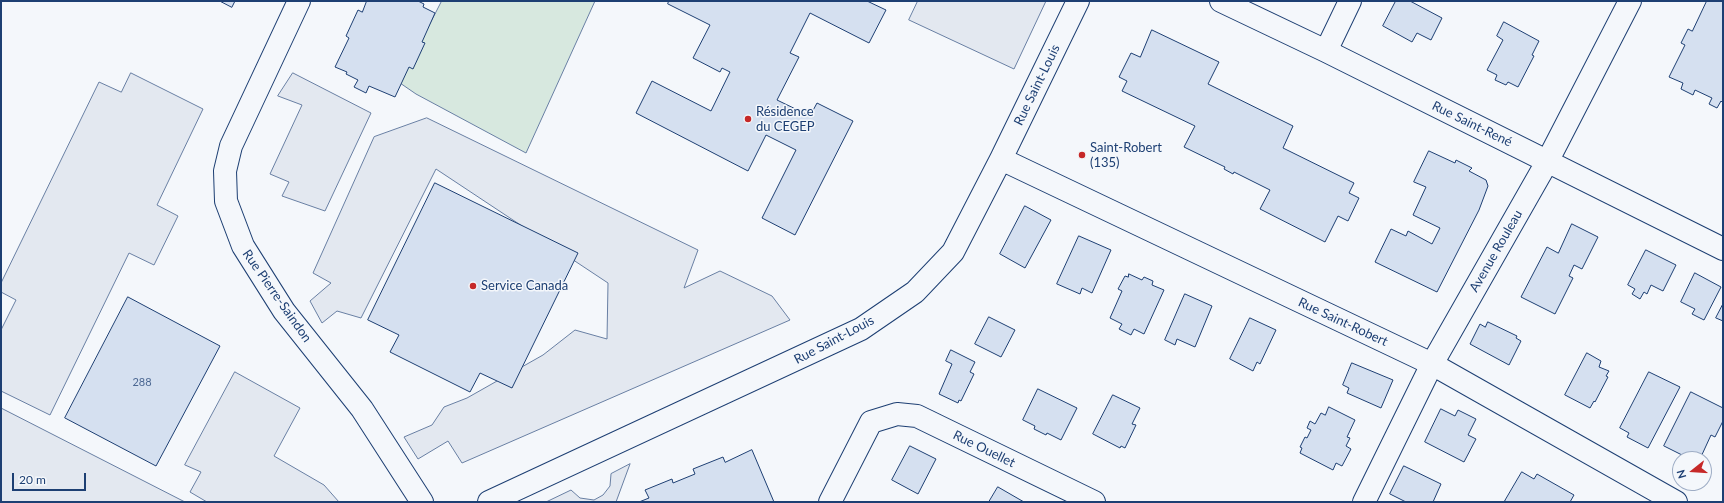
<!DOCTYPE html>
<html>
<head>
<meta charset="utf-8">
<style>
	body { margin:0 }
	#map { position:relative; width:1724px; height:503px; overflow:hidden; background:#f4f7fb; font-family:Lato,sans-serif }
	canvas { display:block }
	.frame { position:absolute; inset:0; border:2px solid #1d3f73; pointer-events:none }
	.north { position:absolute; left:1672px; top:451px; width:40px; height:40px; box-sizing:border-box; background:#f4f7fb; border:1px solid #9eadc5; border-radius:50%; rotate:253deg; font-size:11px; font-weight:700; line-height:16px; text-align:center; color:#1d3f73 }
	.north::after { content:''; display:block; margin:auto; width:14px; height:18px; background:#c62828; clip-path:polygon(50% 0,100% 100%,50% 72%,0 100%) }
	.scale { position:absolute; left:12px; top:473px; width:74px; height:18px; box-sizing:border-box; border:2px solid #1d3f73; border-top:0; padding-left:5px; font-size:12px; line-height:14px; white-space:nowrap; color:#1d3f73; -webkit-text-stroke:3px #f4f7fb; paint-order:stroke }
</style>
</head>
<body>
<div id="map">
<canvas width="1724" height="503"></canvas>
<div class="frame"></div>
<div class="north">N</div>
<div class="scale">20 m</div>
</div>
<script>
const c = document.querySelector('canvas').getContext('2d');
c.lineJoin = 'round';
function paint(path, color) { c.fillStyle = color; c.fill(path, 'evenodd'); }
function strokePath(path, color, width, dash) { c.strokeStyle = color; c.lineWidth = width; c.lineCap = dash ? 'butt' : 'round'; c.setLineDash(dash || []); c.stroke(path); }
function label(font, color, halo, rows, align = 'center') {
  c.font = font + ' Lato,sans-serif'; c.lineWidth = 3; c.setLineDash([]); c.textBaseline = 'middle'; c.strokeStyle = halo; c.fillStyle = color; for (const [text, x, y, turn = 0] of rows) {
    c.save(); c.translate(x, y); c.rotate((+turn || 0) * Math.PI / 180); c.textAlign = isNaN(turn) ? turn : align; if (halo) c.strokeText(text, 0, 0); c.fillText(text, 0, 0); c.restore();
  }
}
const green = new Path2D(`
	M442,1H595L526,153L416,94L400,83Z`);
paint(green, '#d7e8df');
strokePath(green, '#687fa3', 1);
const parking = new Path2D(`
	M918,1H1046L1014,69L909,20Z
	M131,73L203,109L157,205L178,216L154,265L129,253L50,415L1,391V330L16,300L1,292V283L99,82L121,92Z
	M293,73L371,113L325,211L282,196L289,182L270,174L302,105L278,96Z
	M427,118L698,250L684,288L720,271L772,296L790,320L462,463L448,441L418,459L404,437L432,425L444,407L467,398L543,355L575,330L607,339L608,283L436,169L361,318L337,311L322,323L310,301L331,283L313,273L374,137Z
	M235,372L300,408L274,456L324,485L339,502H207L190,492L201,472L185,465Z
	M1,408L185,502H1Z
	M630,464L616,502H546L571,490L580,498L594,500L603,495L610,486L611,474Z`);
paint(parking, '#e3e8f0');
strokePath(parking, '#687fa3', 1);
const building = new Path2D(`
	M220,1H235L232,7Z
	M367,1H418L424,4L423,7L435,13L422,42L425,43L413,69L409,67L395,97L369,86L366,93L354,87L358,80L346,74L347,72L335,67L349,38L346,36L358,10L362,12Z
	M669,1H867L886,10L869,43L810,13L790,53L799,57L777,100L810,116L817,103L853,121L795,235L762,218L796,150L766,135L748,171L636,113L652,81L711,111L730,72L722,68L720,72L693,58L710,25L668,4Z
	M1396,1H1410L1442,18L1431,40L1417,33L1412,42L1383,26Z
	M1707,1H1723V103L1721,101L1717,108L1709,104L1712,98L1695,90L1693,95L1681,89L1683,83L1669,77L1685,45L1681,43L1688,29L1692,31Z
	M1504,22L1539,41L1532,55L1534,56L1518,87L1508,82L1506,85L1495,80L1497,75L1487,70L1503,40L1497,36Z
	M1152,30L1219,62L1208,84L1293,126L1283,148L1354,183L1349,193L1359,198L1348,221L1338,216L1325,242L1260,209L1270,190L1234,172L1233,174L1224,169L1225,167L1184,147L1195,126L1122,91L1127,81L1119,77L1131,53L1140,57Z
	M1429,151L1455,163L1456,160L1472,168L1469,171L1486,180L1488,186L1479,210L1437,292L1375,262L1391,229L1406,236L1408,231L1432,244L1440,228L1413,215L1426,187L1414,182Z
	M435,183L578,253L512,388L480,373L470,392L390,352L399,335L368,320Z
	M1025,206L1051,220L1025,268L1000,254Z
	M1572,224L1598,237L1582,269L1574,265L1569,276L1573,278L1555,314L1521,297L1547,247L1558,253Z
	M1079,236L1111,250L1092,293L1082,288L1080,294L1057,284Z
	M1646,250L1676,265L1663,291L1651,285L1647,294L1644,292L1640,299L1632,294L1635,289L1628,285Z
	M1695,273L1721,287L1704,320L1692,314L1695,309L1681,302Z
	M1129,274L1142,280L1144,277L1153,281L1152,285L1164,290L1144,334L1134,329L1131,335L1119,329L1122,324L1110,318L1122,291L1118,289L1125,276L1128,277Z
	M1185,294L1212,306L1195,347L1177,339L1175,345L1165,340Z
	M128,297L220,346L156,466L65,418Z
	M1723,304V321L1716,318Z
	M989,317L1015,330L1001,357L975,344Z
	M1250,318L1276,330L1260,364L1257,362L1253,371L1230,359Z
	M1488,322L1517,336L1516,338L1521,341L1509,365L1470,344L1480,324L1485,327Z
	M951,350L975,362L970,372L974,374L961,401L959,400L958,403L939,394L952,364L946,361Z
	M1587,353L1601,361L1599,367L1609,371L1606,376L1608,377L1595,402L1594,401L1590,408L1565,395Z
	M1352,363L1393,380L1381,408L1347,393L1349,388L1343,385Z
	M1649,372L1680,387L1648,448L1627,437L1629,433L1620,428Z
	M1038,389L1077,408L1061,440L1047,433L1046,435L1034,429L1035,426L1023,420Z
	M1691,392L1723,408V421L1715,437L1711,435L1700,459H1690L1664,446Z
	M1113,395L1140,408L1132,424L1136,425L1125,448L1121,446L1120,448L1093,434Z
	M1329,407L1355,420L1347,437L1350,438L1346,446L1351,449L1342,466L1336,463L1333,470L1300,453L1302,448L1300,447L1305,437L1307,438L1311,430L1307,428L1310,421L1315,424L1321,413L1325,415Z
	M1441,409L1455,416L1458,410L1476,419L1468,435L1476,439L1464,462L1425,442Z
	M910,446L936,459L918,494L892,480Z
	M752,450L774,502H639L649,498L645,490L672,479L673,483L695,474L693,469L723,457L725,462Z
	M1404,466L1441,484L1433,502H1406L1390,494Z
	M1522,472L1534,479L1537,474L1574,495L1570,502H1507L1505,501Z
	M998,487L1024,502H989Z`);
paint(building, '#d5e0f0');
strokePath(building, '#1d3f73', 1);
const minor = new Path2D(`
	M299,1L231,146L225,171L226,201L243,246L284,311L362,409L422,502
	M1221,1L1326,51L1723,249
	M1326,51L1350,1
	M1001,159L1432,364L1676,502
	M489,502L861,329L915,292L953,252L1001,159L1078,1
	M830,502L871,422L897,414L917,416L1094,502
	M1364,502L1432,364L1547,162L1630,1`);
strokePath(minor, '#1d3f73', 24);
strokePath(minor, '#f4f7fb', 22);
for (const [x, y, r, color] of [
	[748,119,4,"#c62828"],
	[1082,155,4,"#c62828"],
	[473,286,4,"#c62828"]
]) { const dot = new Path2D(); dot.arc(x, y, r, 0, 2 * Math.PI); c.fillStyle = color; c.fill(dot); strokePath(dot, '#f4f7fb', 1.5); }
label('11px', '#4b6792', null, [
	["288",142,382]
]);
label('13px', '#1d3f73', '#f4f7fb', [
	["Rue Saint-Louis",1037,85,-64],
	["Rue Saint-René",1472,124,26],
	["Avenue Rouleau",1496,251,-60],
	["Rue Pierre-Saindon",277,296,55],
	["Rue Saint-Robert",1343,322,25],
	["Rue Saint-Louis",834,340,-28],
	["Rue Ouellet",984,449,26]
]);
label('13px', '#1d3f73', '#f4f7fb', [
	["Résidence",756,112],
	["du CEGEP",756,127],
	["Saint-Robert",1090,148],
	["(135)",1090,163],
	["Service Canada",481,286]
], 'left');
</script>
</body>
</html>
